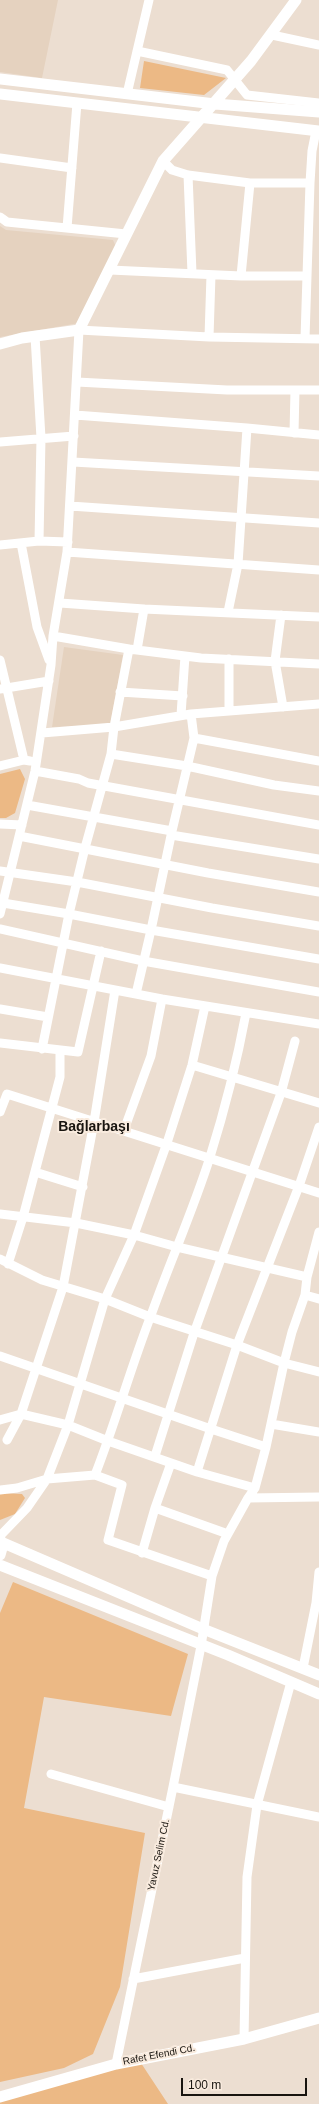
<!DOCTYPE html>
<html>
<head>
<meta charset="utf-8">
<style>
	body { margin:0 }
	#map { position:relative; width:319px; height:2104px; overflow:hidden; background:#ecded1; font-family:Arial,sans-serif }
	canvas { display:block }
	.scale { position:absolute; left:181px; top:2078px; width:126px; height:18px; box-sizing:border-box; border:2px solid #18140f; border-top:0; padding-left:5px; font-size:12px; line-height:14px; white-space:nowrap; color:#18140f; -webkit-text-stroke:3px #f9ebde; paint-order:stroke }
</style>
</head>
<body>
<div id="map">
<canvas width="319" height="2104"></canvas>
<div class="scale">100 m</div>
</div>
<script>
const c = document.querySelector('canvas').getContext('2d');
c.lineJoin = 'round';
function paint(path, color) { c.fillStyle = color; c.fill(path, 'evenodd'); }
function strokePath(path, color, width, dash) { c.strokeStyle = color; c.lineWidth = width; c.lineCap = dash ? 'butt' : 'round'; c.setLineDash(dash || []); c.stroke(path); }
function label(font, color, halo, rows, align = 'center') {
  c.font = font + ' Arial,sans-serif'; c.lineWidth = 4; c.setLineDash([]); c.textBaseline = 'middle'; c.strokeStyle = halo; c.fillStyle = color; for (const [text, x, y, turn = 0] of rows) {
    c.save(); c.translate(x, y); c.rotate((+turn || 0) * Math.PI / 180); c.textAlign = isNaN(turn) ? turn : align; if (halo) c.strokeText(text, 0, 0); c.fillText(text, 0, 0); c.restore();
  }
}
paint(new Path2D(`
	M0,0H58L42,78L0,72Z
	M0,226L6,230L113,240L116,247L79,323L0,337Z
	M64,647L123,655L110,725L52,727Z`), '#e5d2bf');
paint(new Path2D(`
	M144,61L226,78L204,95L140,88Z
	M20,769L25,779L15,813L6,818H0V774Z
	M0,1493L22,1494L25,1498L15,1514L0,1520Z
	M13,1582L188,1654L171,1716L44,1697L24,1808L145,1833L120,1987L93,2054L64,2068L0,2082V1613Z
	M141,2063L168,2104H0V2101L95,2074Z`), '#ecb985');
strokePath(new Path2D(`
	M272,35L319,45
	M137,51L227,70L247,95L319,103
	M127,94L149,0
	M0,158L72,168
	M163,161L172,170L188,175L250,183H310
	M188,175L192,273
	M0,217L7,222L126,234
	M67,228L77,103
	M110,270L241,276H307
	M241,276L250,183
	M35,336L41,438L39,541
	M209,337L211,275
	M305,338L310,183L312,151L316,131
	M77,382L227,390H319
	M75,415L247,428L238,564L228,612
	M247,428L319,435
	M294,433L295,390
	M0,442L74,436
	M73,462L319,476
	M70,506L319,523
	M21,543L37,627L49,660
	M0,545L39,541L68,542
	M67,552L319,570
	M60,603L144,609L319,617
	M281,615L275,661L283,707
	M53,636L129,649L201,658L319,664
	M137,650L144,609
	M0,660L24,760
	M0,689L49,681
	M120,692L183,696
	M229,711V659
	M181,715L185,656
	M42,733L114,727L129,649
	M194,738L319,761
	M111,754L187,766L274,785L319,791
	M0,766L24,760L30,761
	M35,771L79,779L88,783L319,825
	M27,805L172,831L151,930L319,959
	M0,824L22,825
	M172,831L194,738L191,714L319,704
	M171,835L319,859
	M19,836L208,873L319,892
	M0,871L77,882L212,908L319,926
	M3,903L69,914L42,1049
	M0,914L35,771L51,665L53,636L67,552L79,330L209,337L319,339
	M0,929L143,961L319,992
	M0,968L162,999L319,1024
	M136,994L151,930L69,914L85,848L111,754L114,727L191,714
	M0,1009L48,1017
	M0,1043L78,1052L101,951
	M192,1065L319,1103
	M0,1112L7,1094L319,1193
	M124,1130L151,1056L162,999
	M35,1172L83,1187
	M0,1214L76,1223L134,1235L177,1247L307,1277
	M0,1259L42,1280L105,1299L150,1317L237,1345L284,1363L319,1372
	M8,1264L23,1217L60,1077V1050
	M305,1295L319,1299
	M0,1356L211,1429L266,1447
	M0,1420L21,1414L68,1425L108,1441L197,1472L255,1488
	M271,1424L319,1432
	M7,1440L21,1414L63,1287L94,1122L115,990
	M155,1456L194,1333L281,1093L295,1041
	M197,1472L237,1345L299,1186L319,1127
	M95,1475C115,1424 130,1370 150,1318C169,1264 193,1211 210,1157C225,1109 237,1061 246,1013
	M0,1490L17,1488L47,1479L95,1475L122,1485L108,1540L212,1576
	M248,1498L255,1488L266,1447L284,1363L292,1332L305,1295L307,1277L319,1232
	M155,1508L228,1534
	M0,1536L27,1508L47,1479L68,1425L105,1299L134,1235L167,1143L192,1065L205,1006
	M142,1553L155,1508L171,1463
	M303,1668L316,1603L319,1572
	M51,1774L169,1807
	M173,1787L319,1817
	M133,1979L245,1958
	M244,2039L247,1877L257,1805L291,1682
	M116,2064L173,1787L201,1646L212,1576L224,1541L248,1498L319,1497`), '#fff', 9);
strokePath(new Path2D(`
	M0,79L215,104L319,112
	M0,94L319,131
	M0,344L22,338L79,330L163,161L251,61L296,0
	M0,1539L2,1548L0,1555
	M1,1542L203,1629L319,1675
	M0,1565L228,1655L319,1694
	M0,2097L116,2064L244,2039L319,2018`), '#fff', 11);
label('10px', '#18140f', '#f9ebde', [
	["Yavuz Selim Cd.",159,1855,-78],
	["Rafet Efendi Cd.",159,2055,-11]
]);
label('bold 14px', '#18140f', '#f9ebde', [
	["Bağlarbaşı",94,1127]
]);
</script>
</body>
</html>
